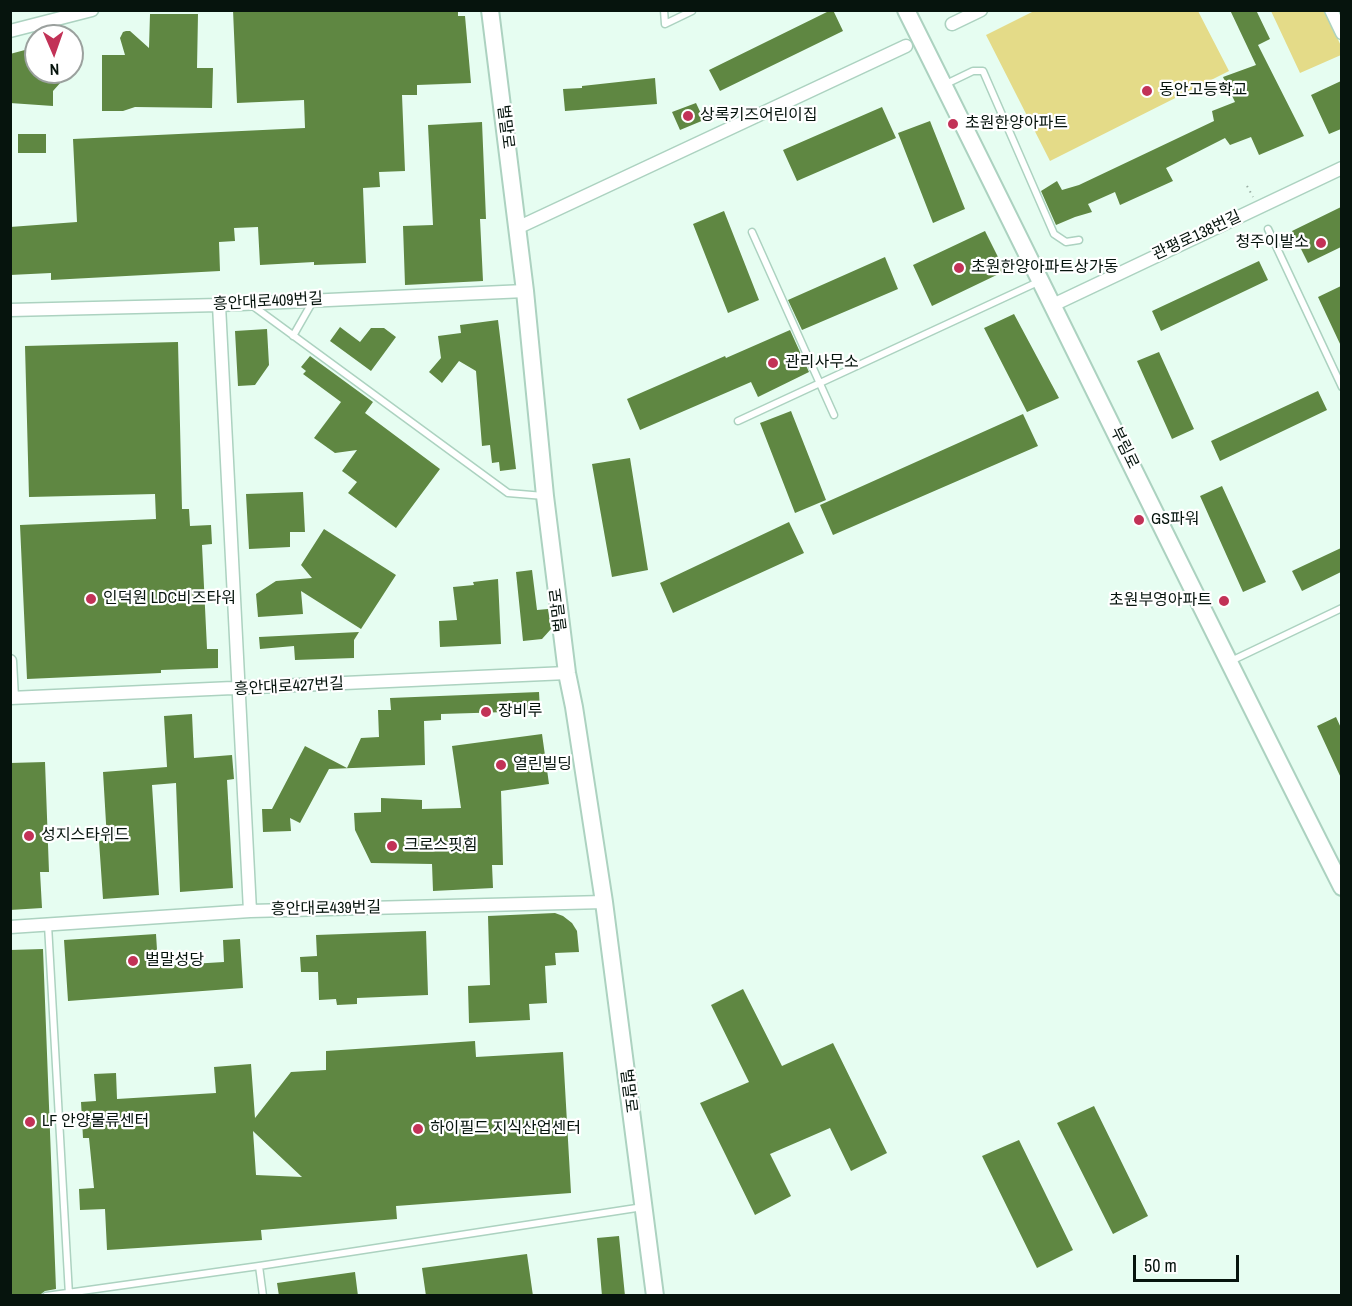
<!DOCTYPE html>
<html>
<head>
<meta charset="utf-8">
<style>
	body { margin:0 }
	#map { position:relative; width:1352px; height:1306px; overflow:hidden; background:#e6fdf1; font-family:"Archivo Narrow",sans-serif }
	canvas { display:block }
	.frame { position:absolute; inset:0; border:12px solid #06140d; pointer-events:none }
	.north { position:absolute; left:24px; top:24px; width:60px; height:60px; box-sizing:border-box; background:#fff; border:2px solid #9ba19e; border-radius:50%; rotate:178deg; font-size:16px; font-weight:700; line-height:24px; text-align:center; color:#06140d }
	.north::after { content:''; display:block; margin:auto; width:21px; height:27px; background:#c23257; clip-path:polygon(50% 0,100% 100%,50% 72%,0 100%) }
	.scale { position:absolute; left:1133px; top:1255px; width:106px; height:27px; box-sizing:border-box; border:3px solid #06140d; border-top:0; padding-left:8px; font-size:18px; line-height:21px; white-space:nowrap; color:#06140d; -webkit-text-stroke:4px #fff; paint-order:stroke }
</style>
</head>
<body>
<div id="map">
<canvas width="1352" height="1306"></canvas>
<div class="frame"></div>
<div class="north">N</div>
<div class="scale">50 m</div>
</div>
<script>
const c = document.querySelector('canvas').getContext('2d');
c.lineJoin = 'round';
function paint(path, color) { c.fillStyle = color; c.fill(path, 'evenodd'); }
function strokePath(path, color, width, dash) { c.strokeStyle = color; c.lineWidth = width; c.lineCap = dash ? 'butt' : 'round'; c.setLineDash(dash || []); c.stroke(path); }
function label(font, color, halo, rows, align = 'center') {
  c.font = font + ' "Archivo Narrow","Noto Sans KR",sans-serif'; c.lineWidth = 4.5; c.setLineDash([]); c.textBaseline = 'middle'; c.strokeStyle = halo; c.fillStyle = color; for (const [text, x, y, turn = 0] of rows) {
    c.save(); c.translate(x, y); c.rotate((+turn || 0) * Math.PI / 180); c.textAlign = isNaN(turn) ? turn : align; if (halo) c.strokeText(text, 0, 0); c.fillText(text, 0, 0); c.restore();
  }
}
paint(new Path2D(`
	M1036,10L1198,11L1229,71L1050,161L986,35Z
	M1271,11H1325L1341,46V55L1300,73Z`), '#e4db88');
paint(new Path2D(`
	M233,10H458V16H465L471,83L417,85V95H402L405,171L379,172L380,187L363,188L366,263L314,265V262L260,265L258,227L234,228L235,241L219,242L220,271L51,280V273L10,275V227L77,222L73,139L305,128L304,100L237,103Z
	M831,10H833L843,31L720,91L709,70Z
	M1230,10H1256L1270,39L1258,45L1304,136L1259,155L1251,137L1230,145L1225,138L1166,168L1173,181L1120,205L1115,192L1088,204L1092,212L1075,217L1056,225L1041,191L1057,181L1062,190L1079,185L1214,121L1212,111L1235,102L1223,77L1256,65Z
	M150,14H198L197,68H213L212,108L135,107L123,111H102V55H125L120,38L123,32L126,31H130L149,48Z
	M36,47V73L70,72L53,91V106L10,103V54Z
	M655,78L657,104L565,111L563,89L582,88V86Z
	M1341,81V129L1329,134L1311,95Z
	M696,103L704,120L680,130L672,112Z
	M882,107L896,138L797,181L783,150Z
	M930,121L965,209L933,223L898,133Z
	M482,122L486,219H480L483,281L405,285L403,226L433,225L428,125Z
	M18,134H46V153H18Z
	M1341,207V247L1308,263L1292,231Z
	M724,211L759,300L728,313L693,224Z
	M985,231L1005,271L932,306L913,265Z
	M885,257L898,289L802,330L788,300Z
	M1259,261L1268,280L1161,331L1152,311Z
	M1341,286V346L1318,297Z
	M1014,314L1059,398L1027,412L984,328Z
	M498,320L516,469L500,471L499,462L492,463L490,445L482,446L476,371L459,361L442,383L429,372L441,358L438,336L461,333L460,325Z
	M340,327L360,342L371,328H384L396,337L371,371L330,341Z
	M267,329L269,365L255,385L238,386L235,331Z
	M790,330L809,372L758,397L751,382L640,430L627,399L725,356L726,358Z
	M178,342L182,509H189L190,526L211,525L212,544L202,545L207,649H218V668L161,670V673L27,679L20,525L156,519L155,494L29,497L25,346Z
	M1159,352L1194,429L1172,439L1137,361Z
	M310,356L373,402L365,413L440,469L396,528L348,493L357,482L342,471L357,450L335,453L314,438L341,402L303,374L306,371L301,367Z
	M1318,391L1327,410L1220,461L1211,441Z
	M791,411L826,500L795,513L760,423Z
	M1023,414L1038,446L833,535L820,505Z
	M630,458L648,570L612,577L592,464Z
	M1222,486L1266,582L1243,592L1200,496Z
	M303,492L305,532H290V547L249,549L246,494Z
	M789,522L804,553L673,613L660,583Z
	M324,529L396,575L361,629L301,591L303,614L258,617L256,594L276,581L312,578L301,565Z
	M1341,548V572L1302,591L1292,571Z
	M532,570L537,610L548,609L551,629L542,639L523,641L516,572Z
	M498,579L501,644L440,647L439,621L457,620L453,587L474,585L473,582Z
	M359,632L354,640V658L295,660L294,646L260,649L259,637Z
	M539,692L540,711L441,714V720L424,721L425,765L329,769L300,823L290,818L291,831L263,832L262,809H272L305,746L347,768L361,738L379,737L378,710H391L390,698Z
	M192,714L194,758L232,755L234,779L227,780L233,888L180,892L176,783L152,785L159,895L103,899L99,841L107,840L103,772L167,767L164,716Z
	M1336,717L1341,728V778L1317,726Z
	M542,734L549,784L501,791L503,865H492L493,888L433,891L432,864L371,863L355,830L354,813L381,812V798L422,800V809L461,808L452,746Z
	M45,762L49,872H40L42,908L10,910V763Z
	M555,913L563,916L572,923L577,931L579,952L555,953L556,965L545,966L547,1003L529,1004L530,1020L469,1023L468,986L490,985L488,916Z
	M426,931L428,995L357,998V1004L337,1005L336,999L319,1000L318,972H301L300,957L317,956L316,935Z
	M156,934L158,966L224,962L223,940L240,939L243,988L68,1001L64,940Z
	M43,949L56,1289L45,1291L41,1294L10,1296V950Z
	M743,989L782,1066L833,1043L887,1153L851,1171L830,1128L770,1154L791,1196L755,1215L700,1103L749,1082L711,1005Z
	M475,1041L476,1057L563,1052L571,1193L396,1206L397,1219L261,1230L262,1240L107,1250L105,1209L80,1210L79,1189L94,1188L89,1138H83L81,1102L96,1101L94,1074L116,1073L117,1099L216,1093L214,1067L251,1064L255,1118L291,1072L326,1070V1051ZM253,1131L255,1133L302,1177L256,1175Z
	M1094,1106L1148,1216L1113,1234L1057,1123Z
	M1019,1140L1073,1250L1037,1268L982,1156Z
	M619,1236L625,1296H602L597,1238Z
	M527,1254L533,1296H426L422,1268Z
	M355,1272L358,1296H279L277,1283Z`), '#5f8742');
const lane = new Path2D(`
	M664,10L665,24L692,11
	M946,84L973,71H983L1054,234L1066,242L1079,240
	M1268,229L1342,387
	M752,232L834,415
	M253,306L508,493L544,496
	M293,336L313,301
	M738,421L1038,282
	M1231,661L1342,608
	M48,925L69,1295
	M259,1266L263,1296
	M46,1296L259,1266L643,1207`);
const street = new Path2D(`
	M1331,10L1342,33
	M952,24L981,10
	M10,31L92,10
	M517,228L906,46
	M219,305L250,911
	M1053,305L1342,168
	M10,310L219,305L525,291
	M10,661L12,698
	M10,698L567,673
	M10,927L250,911L604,902`);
const secondary = new Path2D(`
	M490,10L525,291L545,496L567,673L574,707L604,902L655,1296
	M906,10C1052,302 1194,596 1342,887`);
strokePath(lane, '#acd2c0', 9);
strokePath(street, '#acd2c0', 15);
strokePath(secondary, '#acd2c0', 20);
strokePath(new Path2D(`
	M1247,186L1253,197`), '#9aaea3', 2, [1.5, 4.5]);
strokePath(lane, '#fff', 6);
strokePath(street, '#fff', 12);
strokePath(secondary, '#fff', 16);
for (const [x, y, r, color] of [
	[1147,91,6,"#c23257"],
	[688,116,6,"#c23257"],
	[953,124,6,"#c23257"],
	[1321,243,6,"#c23257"],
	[959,268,6,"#c23257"],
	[773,363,6,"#c23257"],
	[1139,520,6,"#c23257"],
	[91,599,6,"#c23257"],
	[1224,601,6,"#c23257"],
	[486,712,6,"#c23257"],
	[501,765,6,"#c23257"],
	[29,836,6,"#c23257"],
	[392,846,6,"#c23257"],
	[133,961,6,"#c23257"],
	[30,1122,6,"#c23257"],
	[418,1129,6,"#c23257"]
]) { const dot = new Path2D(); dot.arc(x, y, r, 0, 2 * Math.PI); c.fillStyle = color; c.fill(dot); strokePath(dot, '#fff', 2); }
label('16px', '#06140d', '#fff', [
	["동안고등학교",1159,91],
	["상록키즈어린이집",700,116],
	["초원한양아파트",965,124],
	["청주이발소",1309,243,"right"],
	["초원한양아파트상가동",971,268],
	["관리사무소",785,363],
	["GS파워",1151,520],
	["인덕원 LDC비즈타워",103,599],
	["초원부영아파트",1212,601,"right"],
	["장비루",498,712],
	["열린빌딩",513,765],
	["성지스타위드",41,836],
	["크로스핏힘",404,846],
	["벌말성당",145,961],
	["LF 안양물류센터",42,1122],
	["하이필드 지식산업센터",430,1129]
], 'left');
label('16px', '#06140d', '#fff', [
	["벌말로",505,127,83],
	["관평로138번길",1197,236,-25],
	["흥안대로409번길",268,302,-3],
	["부림로",1124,448,64],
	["벌말로",559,610,-97],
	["흥안대로427번길",289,687,-3],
	["흥안대로439번길",326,909,-1],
	["벌말로",628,1091,83]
]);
</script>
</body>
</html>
